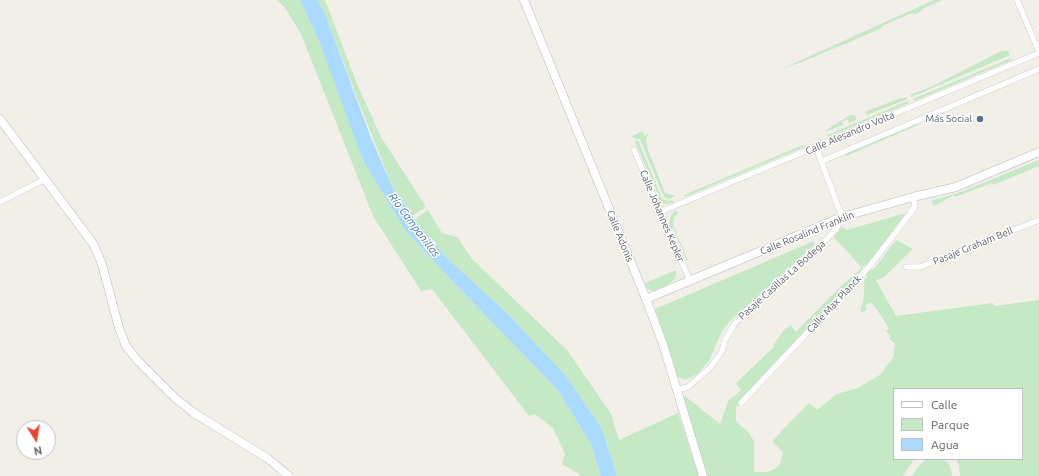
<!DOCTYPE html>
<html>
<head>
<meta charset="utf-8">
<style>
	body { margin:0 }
	#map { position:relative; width:1039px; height:476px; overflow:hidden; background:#f1efe8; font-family:Ubuntu,sans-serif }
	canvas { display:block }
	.legend { position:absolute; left:893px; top:388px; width:130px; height:72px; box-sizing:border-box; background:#fff; border:1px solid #bfc1c3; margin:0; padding:5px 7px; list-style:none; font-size:12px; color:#5f6368 }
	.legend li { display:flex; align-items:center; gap:8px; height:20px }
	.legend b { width:20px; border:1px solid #bfc1c3 }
	.north { position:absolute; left:16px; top:420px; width:40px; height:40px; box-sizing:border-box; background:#fff; border:1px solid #bfc1c3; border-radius:50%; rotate:169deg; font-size:11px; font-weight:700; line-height:16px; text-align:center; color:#5f6368 }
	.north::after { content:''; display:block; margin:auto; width:14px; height:18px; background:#ea4335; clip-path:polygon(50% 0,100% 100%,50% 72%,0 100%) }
</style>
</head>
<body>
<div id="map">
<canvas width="1039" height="476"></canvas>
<ul class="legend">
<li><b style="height:5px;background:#fff"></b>Calle</li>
<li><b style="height:11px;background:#c5e8c5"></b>Parque</li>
<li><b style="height:11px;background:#aadaff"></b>Agua</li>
</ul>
<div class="north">N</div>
</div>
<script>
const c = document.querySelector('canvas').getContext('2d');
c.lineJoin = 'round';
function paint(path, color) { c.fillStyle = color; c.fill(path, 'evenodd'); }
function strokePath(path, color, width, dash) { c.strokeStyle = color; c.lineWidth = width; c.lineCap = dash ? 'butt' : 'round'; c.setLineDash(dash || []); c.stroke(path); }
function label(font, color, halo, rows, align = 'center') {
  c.font = font + ' Ubuntu,sans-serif'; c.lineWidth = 3; c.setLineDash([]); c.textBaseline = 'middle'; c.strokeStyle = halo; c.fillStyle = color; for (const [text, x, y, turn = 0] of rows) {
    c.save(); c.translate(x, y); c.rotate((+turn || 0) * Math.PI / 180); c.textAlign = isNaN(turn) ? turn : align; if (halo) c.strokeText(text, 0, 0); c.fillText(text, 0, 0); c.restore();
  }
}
paint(new Path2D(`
	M277,0H300L302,4L405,230L453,282L557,389L591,444L601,476H580L579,474L562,464L565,454L553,428L535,414L529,416L432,289L421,291L373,216L301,34L286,9Z
	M317,0H325L357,84L381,137L426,207L412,216L394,191L354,90L325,14Z
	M934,0H942L922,9V11L915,14L912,13L884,25L880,29L809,59L779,70Z
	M1003,51H1008L1010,55L911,97L910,95L933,86L997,53Z
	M1011,58L1012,60L914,101L913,99Z
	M906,97L907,99L867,115L865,112L895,100Z
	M908,101L909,103L828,137L827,135Z
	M851,115H855L856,120L849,123L848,119L842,122L843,125L825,132L832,126Z
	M917,124L918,125L846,156L845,154Z
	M642,131L645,136L649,132L646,140L648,150L665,193L676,196L668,199L664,197L640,139L631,137Z
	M638,140L662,199L669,201L672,200L674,203L663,204L657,197L659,196L635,142Z
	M803,145L804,147L685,197L684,195Z
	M1039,160V166L993,185L992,183L955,197L954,195L934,206L931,201L961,192Z
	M428,210L442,233L457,237L472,259L567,350L611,414L619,440L678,413L699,476H617L602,429L565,375L507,313L446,257L425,233L415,219Z
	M676,210L678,213L674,217L673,225L688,261H687L673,228L671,229C668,222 670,215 676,210Z
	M906,213L868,264L864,265L862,268L863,269L736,407V421L749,433L754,441V472C762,473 774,472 779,465C781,461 782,455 783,452L773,442V440L809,403L817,410L837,394L858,388L881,374L893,357L895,344L889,338L891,336L886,331L889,328L875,307L870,302L865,306L867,308L863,313L860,310C864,300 865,291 864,280L867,277L866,274L870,270L874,269L896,240L913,249L883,278L876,280L896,316L993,303L994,306L1039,300V476H960L959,465L956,459H1022V389H894V459H914L903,476H707L683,398L685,396L720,424L729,400L741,390L736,383L774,347L773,345L784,330L791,325L796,332L840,287L862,268L834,237L842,227L847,230Z
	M814,241V245L730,321L722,331L709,361L697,374L686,380L678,377L655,309Z
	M676,270C678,282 666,285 657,289V290C650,292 647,289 645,283Z
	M926,459C941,459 951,457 952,476H912L918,467Z`), '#c5e8c5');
paint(new Path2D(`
	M300,0H317L325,14L371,138L394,191L425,233L446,257L507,313L565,375L602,429L617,476H601L591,444L557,389L453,282L405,230L363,160L320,43Z`), '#aadaff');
const street = new Path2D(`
	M1017,0L1039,52
	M816,147L842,217
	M634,150L690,281
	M822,161L1039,69
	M0,202L45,179
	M660,212L1039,53
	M906,267H920L1039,220
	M677,390L688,387L711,367L722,351L725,340L735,323L747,310L827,239L838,226L835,220
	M741,403L868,268L912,211L915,206L913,197`);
const secondary = new Path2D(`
	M524,0L646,299L663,344L703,476
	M0,119L94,245L102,264L119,328L126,346L138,361L174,397L194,413L267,458L289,476
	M646,299L842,217L913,197L956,187L1039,152`);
strokePath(street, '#b5b8bc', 6);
strokePath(secondary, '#b6babf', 9);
strokePath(street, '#fff', 5.5);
strokePath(secondary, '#fff', 8);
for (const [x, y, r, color] of [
	[980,119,4,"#5c6f8a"]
]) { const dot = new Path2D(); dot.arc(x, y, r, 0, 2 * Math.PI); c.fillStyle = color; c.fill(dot); strokePath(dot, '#fff', 1.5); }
label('10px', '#4e5e75', '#fff', [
	["Más Social",972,119]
], 'right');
label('10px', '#5f6368', '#fff', [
	["Calle Alesandro Volta",850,133,-23],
	["Calle Johannes Kepler",662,216,67],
	["Calle Rosalind Franklin",807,233,-22],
	["Calle Adonis",620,236,68],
	["Pasaje Graham Bell",973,246,-22],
	["Pasaje Casillas La Bodega",782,280,-42],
	["Calle Max Planck",834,304,-47]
]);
label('italic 11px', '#4174aa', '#fff', [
	["Río Campanillas",414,225,53]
]);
</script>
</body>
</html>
